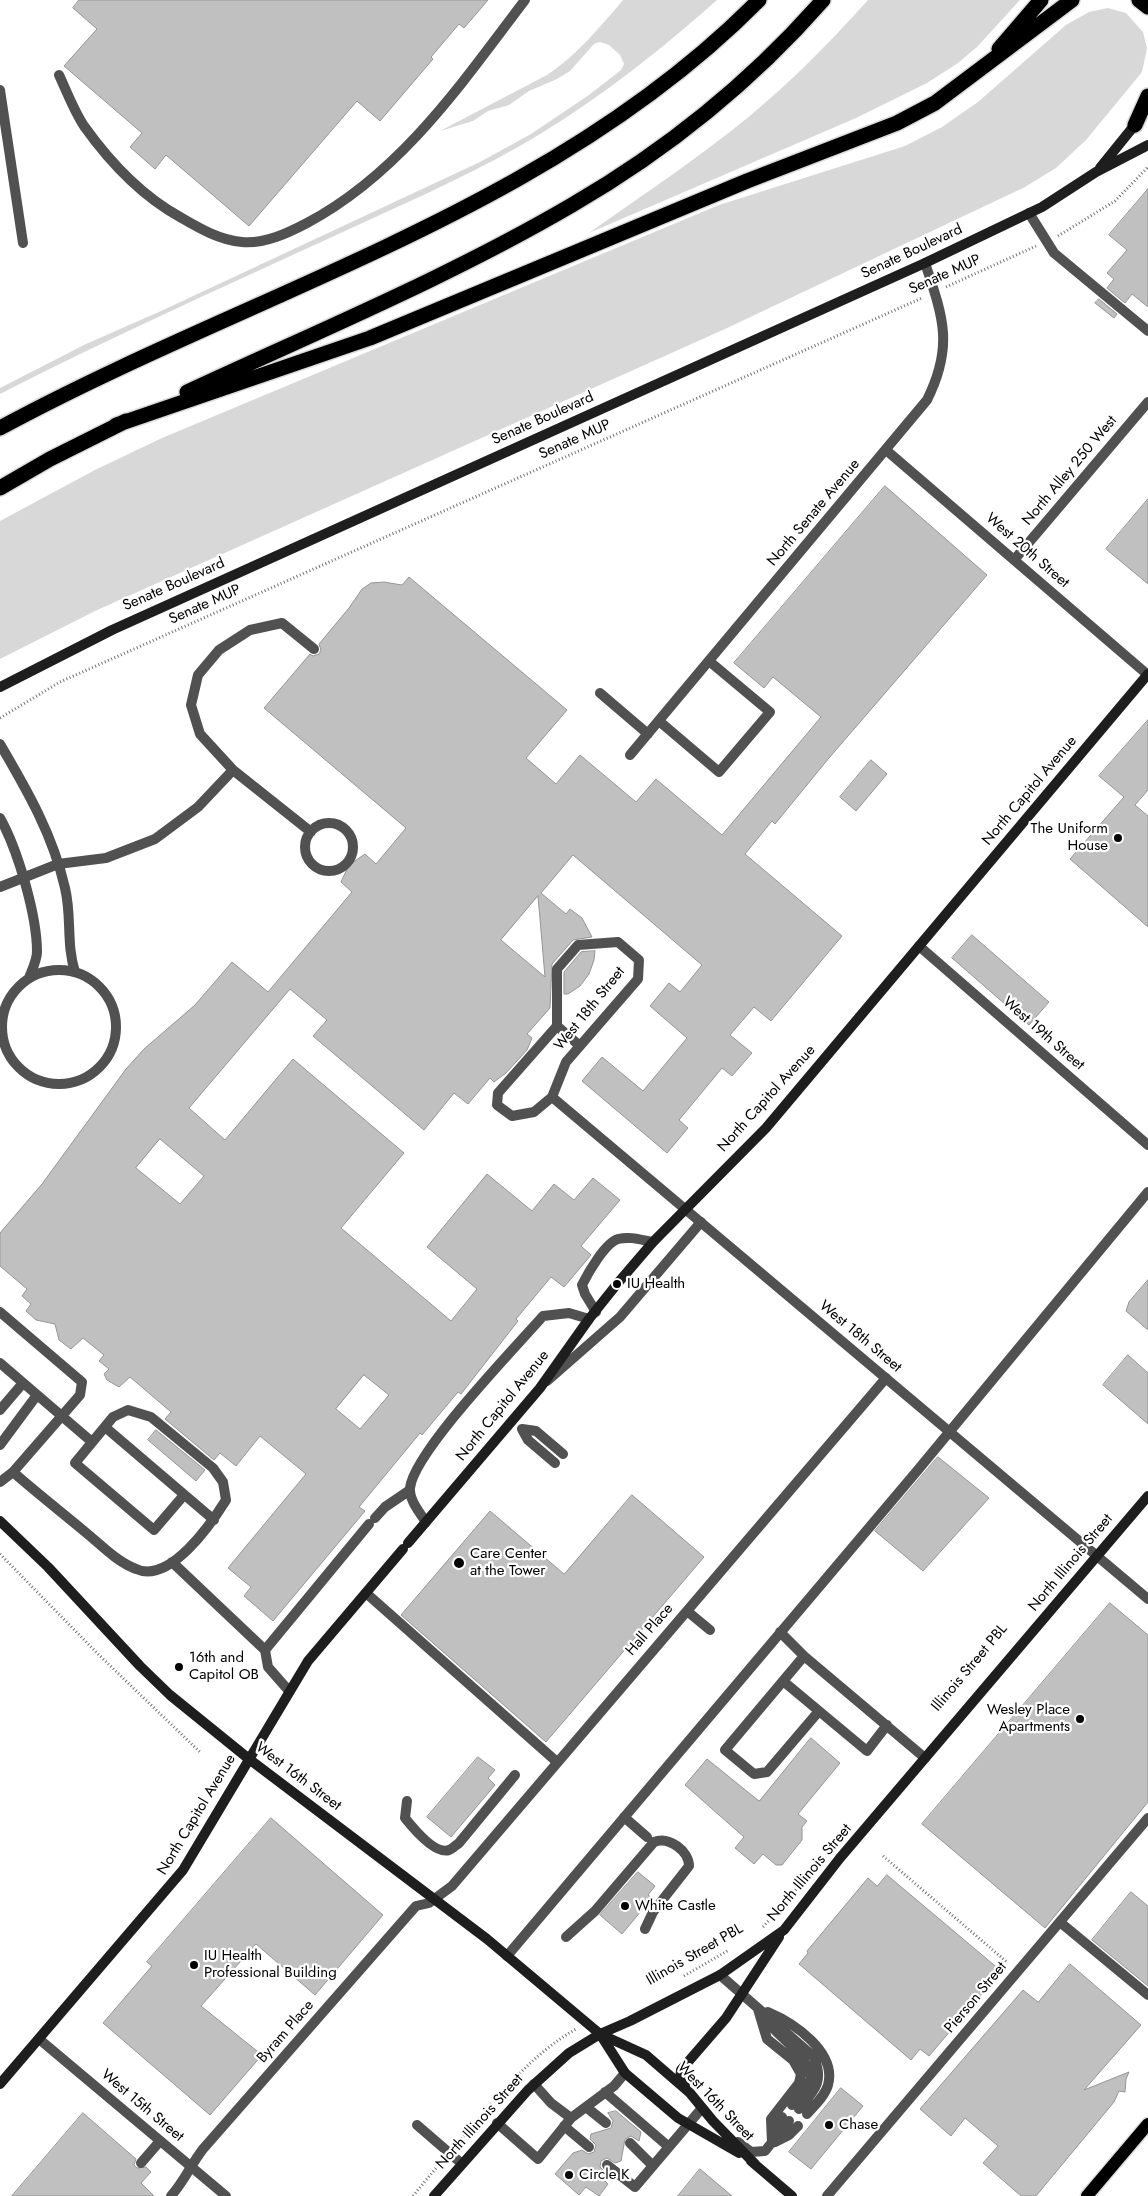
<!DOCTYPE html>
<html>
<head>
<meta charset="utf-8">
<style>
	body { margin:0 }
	canvas { display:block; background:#fff }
</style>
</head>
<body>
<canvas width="1148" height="2196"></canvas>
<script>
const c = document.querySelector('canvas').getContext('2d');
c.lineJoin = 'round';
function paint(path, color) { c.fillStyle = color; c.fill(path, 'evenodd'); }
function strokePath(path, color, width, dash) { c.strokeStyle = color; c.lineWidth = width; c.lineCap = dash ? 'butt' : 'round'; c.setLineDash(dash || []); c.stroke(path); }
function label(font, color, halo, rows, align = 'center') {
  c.font = font + ' Jost,sans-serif'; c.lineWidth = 4.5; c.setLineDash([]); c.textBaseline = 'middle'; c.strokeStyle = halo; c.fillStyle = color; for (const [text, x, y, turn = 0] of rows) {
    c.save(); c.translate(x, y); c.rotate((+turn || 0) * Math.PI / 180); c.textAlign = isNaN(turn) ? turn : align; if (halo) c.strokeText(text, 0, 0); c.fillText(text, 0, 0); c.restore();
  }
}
paint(new Path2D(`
	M623,0H717C655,55 590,106 518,147C458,181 394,208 332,237C221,288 109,338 0,394V388L86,344L161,311L480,162L531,134L589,95L621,70L624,64L620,55L609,45L600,42L594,44L570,71L557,79L529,91L509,105L488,111L473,121L440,131L547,75C577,55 600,27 623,0Z
	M868,0H1020L977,47L958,63L927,83L856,118L589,233C637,199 685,167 731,131C780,93 826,47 868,0Z
	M1108,8L1126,13L1143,32L1147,48L1142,72L1086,140L1056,168L1025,187L725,329L95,611L0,659V521L95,470L162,438L719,205L905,146L942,127L978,102L1066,25L1089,12Z`), '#d8d8d8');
const building = new Path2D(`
	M79,0H488L464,28L459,24L431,57L433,59L380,121L357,101L249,226L166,155L155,169L130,147L142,133L64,66L97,29L73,8Z
	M1148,189V307L1132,294L1125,303L1107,288L1114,279L1107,273L1127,250L1109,235Z
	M1099,299L1117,314L1114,318L1095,303Z
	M885,486L987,575L829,758L775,824L772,821L745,854L842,936L771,1021L754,1007L730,1035L752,1053L732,1076L722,1068L679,1120L688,1128L667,1153L582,1081L602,1057L643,1091L687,1038L650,1006L669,983L680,992L702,965L573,855L541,893L566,914L570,909L582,918L592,937L573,940L552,964L550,1008L527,1034L532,1038L527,1050L506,1073L494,1082L490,1078L468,1104L454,1093L424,1130L313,1036L327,1020L290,989L189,1108L225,1140L293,1059L404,1153L341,1228L451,1321L477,1289L427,1247L487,1174L532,1211L554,1184L574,1200L593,1178L620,1200L581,1246L591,1255L564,1287L551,1277L516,1319L518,1321L461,1394L458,1392L422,1435L420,1433L359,1507L365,1511L273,1621L244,1596L251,1587L228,1568L306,1474L260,1436L236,1466L220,1453L214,1460L165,1419L171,1412L130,1377L119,1387L107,1380L104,1374L109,1369L99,1361L104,1355L83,1338L71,1349L59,1340L55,1324L36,1320L26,1311L31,1304L22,1296L27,1289L0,1266V1233L42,1184L126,1069L144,1049L195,1005L232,962L268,992L352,892L341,882L349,865L365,854L376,864L406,828L264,708L310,654L313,656L319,654L321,650L319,644L349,608L362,589L371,583L384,582L402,585L409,577L567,710L526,758L556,784L580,755L636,802L656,779L722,835L821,717L773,677L764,688L734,663ZM538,896L545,977L501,940ZM160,1139L204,1176L180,1204L136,1168ZM364,1375L389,1395L360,1429L336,1409Z
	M1148,499V584L1106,549Z
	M1148,720V790L1135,805L1148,816V927L1070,859L1124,797L1099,776Z
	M871,760L887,774L856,811L840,797Z
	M972,935L1049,1002L1029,1025L952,958Z
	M595,951L594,960L589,974L580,986L568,994H564V972L581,952Z
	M1148,1280V1330L1126,1311L1129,1302Z
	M1128,1355L1148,1373V1424L1103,1385Z
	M156,1430L205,1470L196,1481L148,1440Z
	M938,1457L989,1498L923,1571L875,1531Z
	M632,1495L704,1557L546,1742L401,1615L490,1511L564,1574Z
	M1110,1603L1148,1635V1802L1045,1928L922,1824Z
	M811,1738L840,1763L798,1814L807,1821L802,1827V1840L782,1865H776L763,1854L754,1864L735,1848L744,1837L685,1785L707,1759L759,1801Z
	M478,1757L495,1770L488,1778L495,1785L451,1837L427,1817Z
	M271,1818L383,1915L315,1995L256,1944L201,2006L262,2055L210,2115L103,2023L152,1966L147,1962Z
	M638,1872L655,1886L648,1895L652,1898L622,1934L600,1915Z
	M887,1875L1000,1970L991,1980L992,1983L950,2028L952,2029L929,2056L920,2049L911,2060L799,1964L808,1953L807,1951L868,1878L877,1886Z
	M1131,1892L1148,1906V1986L1092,1940Z
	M1070,1964L1141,2025L1084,2090L1129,2072L1126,2079L1125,2092L1119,2091L1114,2102L1036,2196H1021L983,2163L998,2146L965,2118L951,2136L920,2109L1023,1990L1038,2002Z
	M841,2088L863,2106L811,2169L789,2152Z
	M616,2111L641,2132L639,2141L631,2136L625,2139L621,2161L615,2163L607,2158L601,2161L600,2167L606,2173L605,2181L608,2184L599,2196L586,2187L579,2195L555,2174L573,2153L582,2150L588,2154L594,2152L596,2145L590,2139L591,2134L611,2128L613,2121L608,2113Z
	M83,2113L136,2159L134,2165L137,2168L146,2167L151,2172L141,2183L154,2196H12Z
	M700,2169L732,2196H678Z`);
paint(building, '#c0c0c0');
strokePath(building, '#959595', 1);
const primary = new Path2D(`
	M1087,2196L1148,2124`);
const highway = new Path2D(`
	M1139,0L1148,7
	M999,49L1041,0
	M1135,125L1148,96
	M187,392C316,332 449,277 572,205C665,151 752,81 823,0
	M116,425L370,338L747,181L897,123L935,103L1072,0
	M0,428C255,290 551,211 759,0
	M0,488L50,459L126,421`);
strokePath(primary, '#dbdbdb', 15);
strokePath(highway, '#dbdbdb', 18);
strokePath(new Path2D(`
	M1058,236L1115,201L1148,167
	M946,287L1036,246
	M0,718L60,682L922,298
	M0,1554L100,1656L201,1753
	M883,1856L1008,1963
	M763,1927L800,1885
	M684,1976L729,1950
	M457,2144C493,2103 528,2056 576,2029
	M413,2196L441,2162`), '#737373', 3, [1, 2.5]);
strokePath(new Path2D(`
	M59,75C67,92 74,111 84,126C109,161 142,196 180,217C199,228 219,240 242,242C265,244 288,233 307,223C401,173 462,83 525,0
	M0,90L23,243
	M1029,213L1054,253L1148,331
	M886,450L1148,675
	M1014,560L1148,402
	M600,693L648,734
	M659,721L719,772L770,712L709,661
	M0,744C27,790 53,835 65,888C72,916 66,944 75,972
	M630,755L927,400C954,346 943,317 925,263
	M0,818C18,850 37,916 37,952C37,960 32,970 29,978
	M305 847a24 24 0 1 1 48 0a24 24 0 1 1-48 0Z
	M311,832L233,770L200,734L191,705L198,675L219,650L250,630L282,623L314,649
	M0,887L58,864L106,858L155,839L198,807L233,770
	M618,942L639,960L638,979L566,1062L552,1097L534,1112L512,1116L497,1105L498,1093L557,1026V969L578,945Z
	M2 1027a57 57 0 1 1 114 0a57 57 0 1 1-114 0Z
	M557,1026L580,1046
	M552,1097L685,1209
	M0,1312L82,1382L80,1395L13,1472L0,1482
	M596,1312L585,1294L582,1285C588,1273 605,1243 618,1239C631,1236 641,1240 653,1242
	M0,1363L92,1442
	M547,1381L620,1317L701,1222
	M0,1410L23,1383
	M105,1427L214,1520
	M0,1445L37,1395
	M555,1463L528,1440L522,1429L536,1431L563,1454
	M13,1472C38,1494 64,1514 90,1536C104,1548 118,1562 136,1569C170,1584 211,1524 226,1500L223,1482L213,1468L151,1417L128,1410L113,1417L75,1463L154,1530L184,1495
	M375,1518L385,1507L410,1490
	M426,1522C420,1513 409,1500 410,1488C414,1452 515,1348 543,1316L569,1313L589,1319
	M172,1562L265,1650L268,1667L289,1691
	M366,1593L557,1762
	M687,1611L710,1630
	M780,1632L804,1656L783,1681L867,1751L887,1725
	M265,1650L369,1524
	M804,1656L925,1758
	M783,1681L725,1750L754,1774L767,1772L819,1711
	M407,1801L405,1818C413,1828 435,1855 449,1850C452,1849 456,1845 459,1843L515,1775
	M624,1817L647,1837
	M1061,1923L1148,1995
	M566,1937L595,1911L654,1842C669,1836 689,1851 689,1866L653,1912L645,1929
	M507,1956L917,1471L1148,1192
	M720,1975L814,2057C824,2082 815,2090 799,2109
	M758,2009L767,2039L793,2060L801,2074L799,2083L771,2119L772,2143
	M768,2012C794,2023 837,2052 828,2085C825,2096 814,2106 807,2114
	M764,2017C778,2039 808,2052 811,2079L792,2105
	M534,2084L551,2103L571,2118
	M605,2092L669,2147
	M586,2107L606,2123
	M497,2123L538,2159L571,2118L614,2086L625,2073
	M417,2125L461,2163
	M564,2126L589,2147
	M774,2134L782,2117
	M738,2142L751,2152L765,2151L789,2121
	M775,2142L789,2135L798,2126
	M630,2143L653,2166
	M141,2163L160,2141
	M607,2165L635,2187L702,2108
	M171,2196C185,2180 190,2166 203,2149L416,1906L429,1903L452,1886L886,1378
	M827,2196L1148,1818`), '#515151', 10);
strokePath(new Path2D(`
	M919,946L1148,1145
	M685,1209L1148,1599
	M39,2039L226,2196`), '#515151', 10);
strokePath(new Path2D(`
	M1100,168L1138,121
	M0,687L112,630L925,263L1042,207L1096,172L1148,145
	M0,1521L48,1567L140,1666L170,1695L249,1759L487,1939L600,2034L646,2055L690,2093L713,2121L755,2164
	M408,1543L540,1388L589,1319L617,1284L653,1242L766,1128L1148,674
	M600,2034L625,2073L678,2118L739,2153
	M0,2084L183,1870L308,1661L403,1549
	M685,2086L680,2080L681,2070L726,2018L779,1937
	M751,2161L792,2196
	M434,2196L528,2090L569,2053L600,2034L630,2021L720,1975L784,1930L840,1858L1148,1496`), '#1e1e1e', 10);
strokePath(primary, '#000', 12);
strokePath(highway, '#000', 15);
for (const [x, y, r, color] of [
	[1118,838,5,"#000"],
	[617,1284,5,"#000"],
	[459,1563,6,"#000"],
	[179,1667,5,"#000"],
	[1080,1719,5,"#000"],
	[625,1906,5,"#000"],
	[194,1965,5,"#000"],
	[829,2125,5,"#000"],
	[569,2175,5,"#000"]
]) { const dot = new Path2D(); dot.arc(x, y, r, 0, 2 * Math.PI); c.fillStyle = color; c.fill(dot); strokePath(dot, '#fff', 2); }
label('15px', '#000', '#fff', [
	["Senate Boulevard",912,252,-25],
	["Senate MUP",945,275,-24],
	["Senate Boulevard",543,419,-24],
	["Senate MUP",575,440,-24],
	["North Alley 250 West",1070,471,-50],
	["North Senate Avenue",814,513,-50],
	["West 20th Street",1027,551,41],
	["Senate Boulevard",174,585,-24],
	["Senate MUP",205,605,-24],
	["North Capitol Avenue",1030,791,-50],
	["West 18th Street",590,1009,-51],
	["West 19th Street",1043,1034,41],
	["North Capitol Avenue",767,1099,-48],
	["West 18th Street",860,1337,40],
	["North Capitol Avenue",503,1406,-51],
	["North Illinois Street",1071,1563,-50],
	["Hall Place",650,1630,-49],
	["Illinois Street PBL",970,1668,-50],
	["West 16th Street",298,1777,37],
	["North Capitol Avenue",197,1815,-59],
	["North Illinois Street",810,1873,-50],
	["Illinois Street PBL",695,1955,-30],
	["Pierson Street",976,1998,-50],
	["Byram Place",286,2032,-49],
	["West 16th Street",715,2102,46],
	["West 15th Street",142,2106,40],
	["North Illinois Street",480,2122,-48]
]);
label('15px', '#000', '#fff', [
	["The Uniform",1108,829,"right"],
	["House",1108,846,"right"],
	["IU Health",627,1284],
	["Care Center",470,1554],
	["at the Tower",470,1571],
	["16th and",189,1658],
	["Capitol OB",189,1675],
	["Wesley Place",1070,1710,"right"],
	["Apartments",1070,1727,"right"],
	["White Castle",635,1906],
	["IU Health",204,1956],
	["Professional Building",204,1973],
	["Chase",839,2125],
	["Circle K",579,2175]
], 'left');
</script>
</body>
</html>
